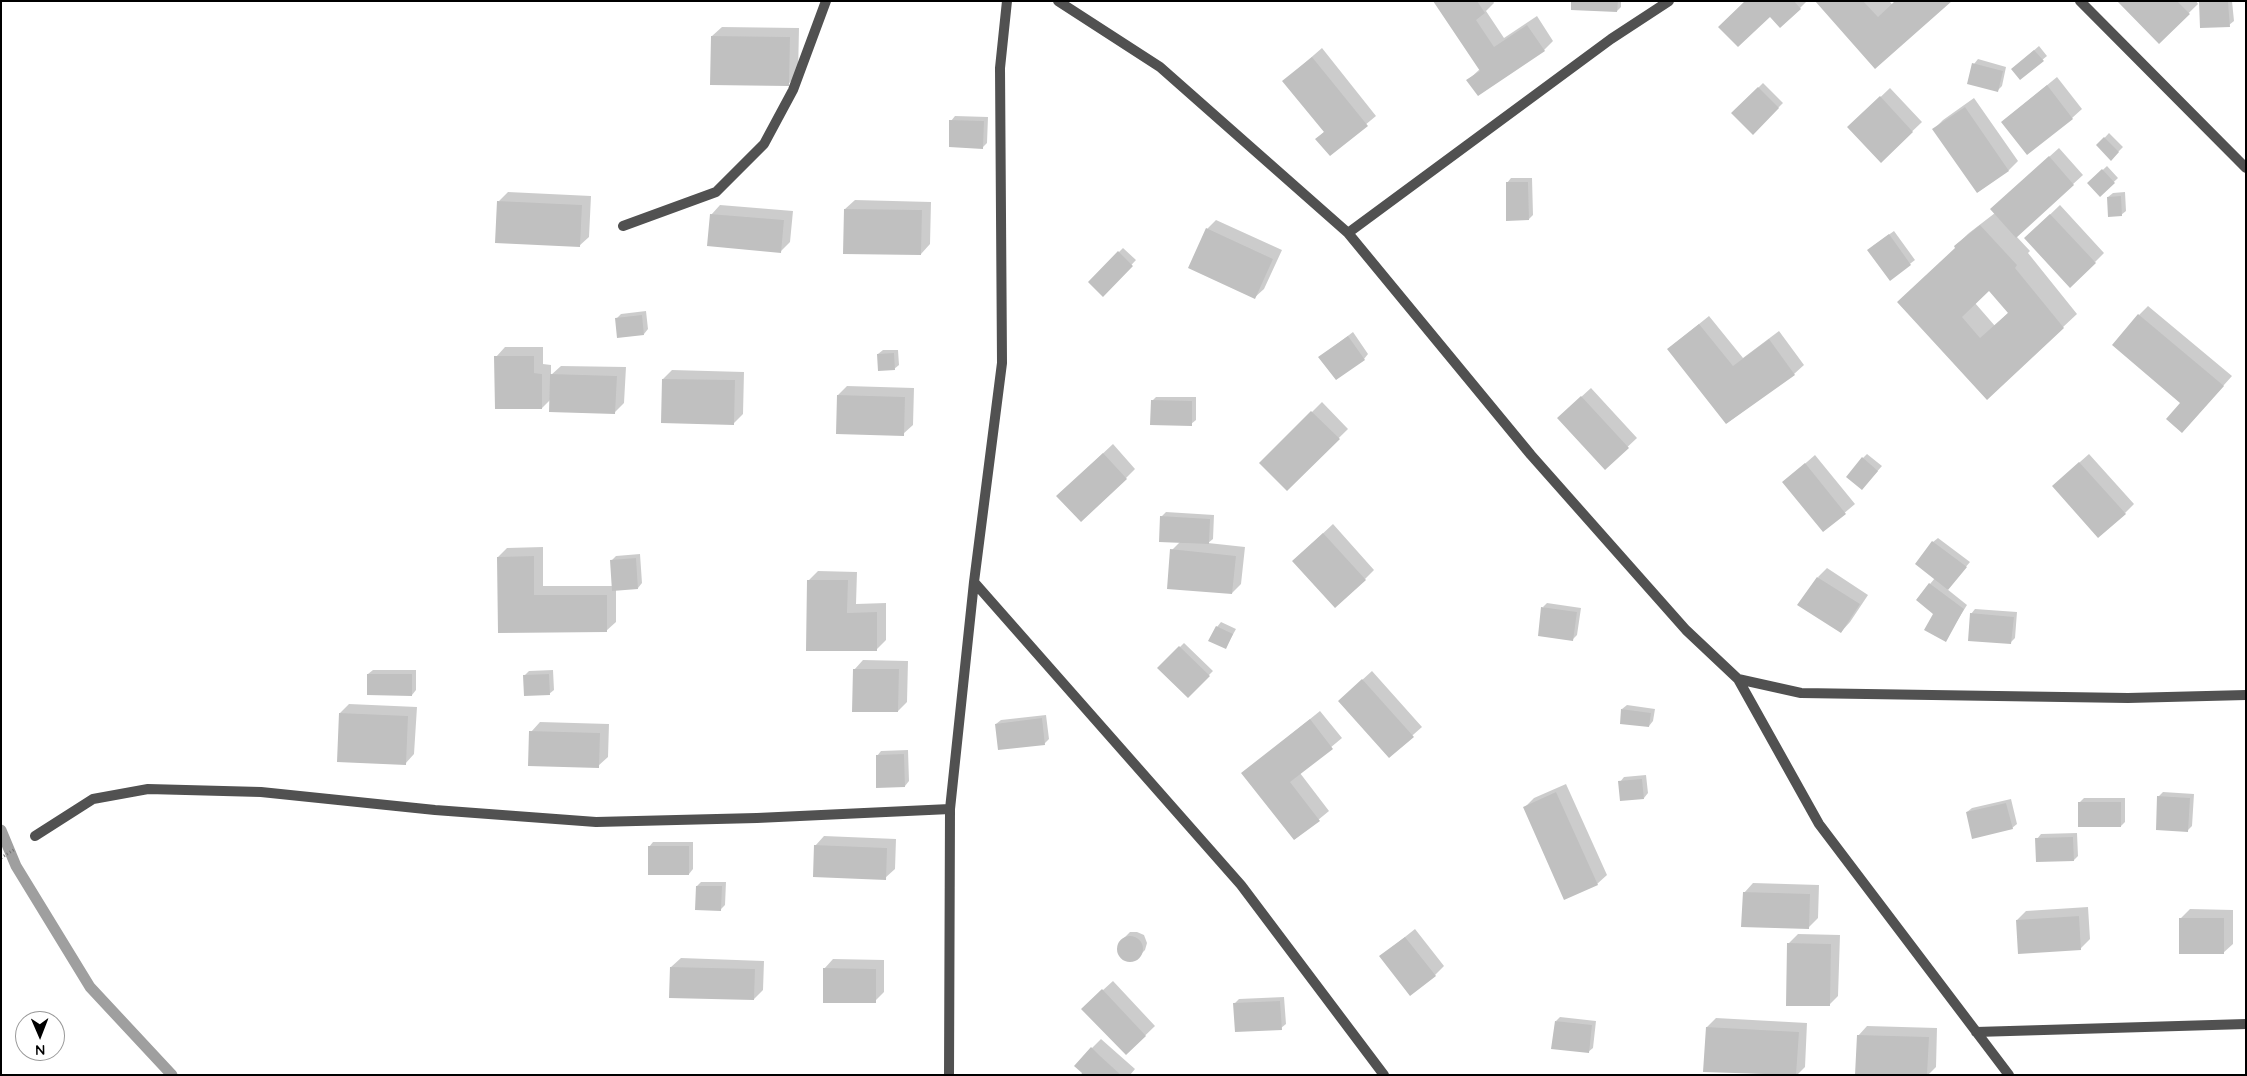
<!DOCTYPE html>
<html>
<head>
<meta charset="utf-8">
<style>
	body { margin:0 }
	#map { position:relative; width:2247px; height:1076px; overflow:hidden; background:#fff; font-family:Quicksand,sans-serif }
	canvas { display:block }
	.frame { position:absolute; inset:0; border:2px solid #000; pointer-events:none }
	.north { position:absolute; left:15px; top:1011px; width:50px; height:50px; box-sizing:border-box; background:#fff; border:1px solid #999; border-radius:50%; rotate:179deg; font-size:14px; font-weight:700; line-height:20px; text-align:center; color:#000 }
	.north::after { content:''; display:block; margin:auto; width:18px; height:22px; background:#000; clip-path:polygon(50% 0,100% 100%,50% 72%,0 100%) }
</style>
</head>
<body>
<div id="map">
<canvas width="2247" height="1076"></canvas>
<div class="frame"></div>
<div class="north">N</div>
</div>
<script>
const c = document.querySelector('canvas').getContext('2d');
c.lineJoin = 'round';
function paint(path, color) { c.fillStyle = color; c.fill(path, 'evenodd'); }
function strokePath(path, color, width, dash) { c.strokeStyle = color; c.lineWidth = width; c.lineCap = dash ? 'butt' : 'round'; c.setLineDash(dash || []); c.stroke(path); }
paint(new Path2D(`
	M1434,1H1493L1494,3L1486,11L1504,38L1537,16L1553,41L1544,50L1468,80L1480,69Z
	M1573,1H1621V7L1617,11Z
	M1747,1H1807L1800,8L1771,15Z
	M1817,1H1889L1892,4L1875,67Z
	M2119,1H2196L2198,4L2159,42Z
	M2200,1H2232L2234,21L2229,25Z
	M722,27L799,28L798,75L788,84L712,36Z
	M2039,46L2047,56L2020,78L2017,65Z
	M1322,48L1376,116L1330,154L1317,139L1325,131L1284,81Z
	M1978,59L2006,67L2002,86L1997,91L1974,64Z
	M2057,77L2082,109L2072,118L2002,122Z
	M1763,83L1783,103L1753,133L1733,113Z
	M1890,88L1922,122L1881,161L1849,127Z
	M1974,98L2018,161L2009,170L1978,192L1934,129L1943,120Z
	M955,116L988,117L987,143L983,147L951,121Z
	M2109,133L2123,147L2111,159L2098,145Z
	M2059,148L2083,175L2016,236L2030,251L2028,253L2077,314L1987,398L1913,288L1957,248L1955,246L1969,233L1995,213L2001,200ZM1990,289L2009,312L1995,326L1975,303Z
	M2107,166L2118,178L2100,195L2089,183Z
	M1511,178H1532L1533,215L1529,219L1507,183Z
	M508,192L591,196L589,237L579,246L499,201Z
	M2125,192L2126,211L2121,215L2108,197L2113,193Z
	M855,200L931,202L930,244L921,254L845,209Z
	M720,205L793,211L790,242L781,251L711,215Z
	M2060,205L2104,253L2095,262L2035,229Z
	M1216,220L1282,250L1264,289L1254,298L1207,229Z
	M1894,231L1915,260L1890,279L1873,246Z
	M1123,248L1136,260L1103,295L1089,282Z
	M2148,306L2232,376L2191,422L2139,315Z
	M646,311L648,329L644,334L616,319L621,314Z
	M1709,316L1743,358L1779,331L1804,365L1794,374L1727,423L1668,349Z
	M1353,332L1368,354L1364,359L1320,357Z
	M505,347H543V364L551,365V375L561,366L626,367L624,403L615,412L551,399L542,408L496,357Z
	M883,350H898L899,365L894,369L878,354Z
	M672,370L744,372L743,414L733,424L663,379Z
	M847,386L914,388L913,425L903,434L838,395Z
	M1591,388L1637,438L1605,468L1568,409Z
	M1156,397H1196V420L1191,424L1152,401Z
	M1322,402L1348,429L1287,489L1261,463Z
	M1113,444L1135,469L1126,478L1067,487Z
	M1867,454L1882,466L1866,484L1863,458Z
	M2089,454L2134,504L2125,513L2063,477Z
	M1815,455L1855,504L1823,531L1784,482Z
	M1166,512L1214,515L1213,539L1208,543L1245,547L1241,584L1232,593L1172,550L1180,542L1161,517Z
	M1333,524L1374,570L1365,579L1303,552Z
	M1938,538L1970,562L1947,589L1967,605L1945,640L1935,613L1930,584L1935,578L1933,542Z
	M543,547V586H613L611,561L616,556L640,554L642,583L638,588L616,590V622L606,631L499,632L498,557L507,548Z
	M1827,568L1868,595L1850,622L1841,632L1818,577Z
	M818,571L857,572L856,604L886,603V640L877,649L809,580Z
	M1547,603L1581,608L1577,635L1572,640L1543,607Z
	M1975,609L2017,612L2015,638L2010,643L1971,614Z
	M1221,622L1236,629L1226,647L1217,627Z
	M1184,643L1213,671L1188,696L1159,668Z
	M863,660L908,661L907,702L898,711L854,670Z
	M373,670H416V690L412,695L368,674Z
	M553,670L554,690L549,694L525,675L529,671Z
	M1372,671L1422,727L1389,756L1349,692Z
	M349,704L417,707L414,754L405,764L340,713Z
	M1627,705L1655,709L1653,721L1649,726L1622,709Z
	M1320,711L1342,738L1300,773L1329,811L1295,839L1243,773Z
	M1046,715L1049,739L1044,744L996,724L1001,720Z
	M540,722L609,724L608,757L598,766L531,732Z
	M908,750L909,781L905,786L877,756L881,751Z
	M1646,775L1648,793L1644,798L1620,782L1624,777Z
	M1566,784L1607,875L1597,884L1524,808L1534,798Z
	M2163,792L2194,794L2192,826L2188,830L2158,797Z
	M2084,798H2125V822L2121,826L2080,802Z
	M2011,799L2017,824L2012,828L1967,812L1972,808Z
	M2077,833L2078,856L2074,860L2037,839L2041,834Z
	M824,836L896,839L895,869L885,878L815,846Z
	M653,842H693V869L689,874L649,847Z
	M701,882H726L725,905L720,910L697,886Z
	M1753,883L1819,885L1818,918L1809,927L1744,893Z
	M2088,907L2090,939L2080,949L2017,920L2026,911Z
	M2190,909L2233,910V944L2223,953L2181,918Z
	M1415,929L1444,966L1435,975L1381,956Z
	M1130,932H1137L1144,935L1147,943L1145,950L1135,960H1127L1121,957L1118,950L1119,943Z
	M1798,934L1840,935L1838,996L1829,1005L1788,944Z
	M681,958L764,961L763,990L754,999L671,967Z
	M833,959L884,960V992L875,1001L824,969Z
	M1113,981L1155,1026L1126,1054L1092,1000Z
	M1284,997L1286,1024L1281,1028L1234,1004L1239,999Z
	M1560,1017L1596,1021L1593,1048L1588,1052L1556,1021Z
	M1716,1018L1807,1023L1805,1067L1797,1075L1705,1071L1707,1027Z
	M1867,1026L1937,1028L1936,1067L1928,1075H1891L1858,1036Z
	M1101,1039L1135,1069L1130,1075H1082L1092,1048Z`), '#0003');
strokePath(new Path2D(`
	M1,830L16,866L90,987L172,1075`), '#9f9f9f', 11);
paint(new Path2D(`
	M1433,1H1477L1485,13L1476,20L1494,47L1527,25L1545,51L1478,96L1466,80L1480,71Z
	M1571,1H1618L1617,12L1571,10Z
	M1745,1H1794L1801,9L1780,28L1770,17L1738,47L1718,27Z
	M1815,1H1863L1878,17L1895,1H1952L1875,69Z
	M2117,1H2177L2190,14L2159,44Z
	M2199,1H2228L2230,27L2200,28Z
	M711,36L790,37L789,86L710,85Z
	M2034,50L2044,61L2020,80L2011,69Z
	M1312,57L1368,126L1330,156L1315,139L1324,132L1282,81Z
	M1972,63L2003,71L1998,92L1967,84Z
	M2047,85L2073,119L2027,155L2001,122Z
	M1758,87L1779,108L1753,135L1731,113Z
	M1880,96L1913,132L1881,163L1847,127Z
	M1965,107L2009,171L1977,193L1932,129Z
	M949,120L984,121L983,149L949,147Z
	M2104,137L2119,152L2111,161L2096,145Z
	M2049,156L2074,185L2016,238L1990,209Z
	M2102,169L2115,183L2100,197L2087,183Z
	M1506,182H1528L1529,220L1506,221Z
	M2121,196L2122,216L2108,217L2107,197Z
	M497,201L582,205L580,247L495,243Z
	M844,209L922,210L921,255L843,254Z
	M710,214L784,220L781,253L707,246Z
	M2050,214L2096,263L2070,288L2024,238Z
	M1980,225L2017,265L2015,268L2064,328L1987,400L1897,302L1955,248L1954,246ZM1989,291L2008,313L1980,338L1962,317Z
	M1206,228L1273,259L1255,299L1188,268Z
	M1889,234L1911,265L1890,281L1867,250Z
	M1118,251L1133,266L1103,297L1088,282Z
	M2138,314L2224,386L2182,433L2166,419L2180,403L2112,345Z
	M642,315L644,335L617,338L615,318Z
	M1699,324L1733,366L1769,339L1795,375L1726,424L1667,349Z
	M1348,336L1365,360L1336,380L1318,357Z
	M894,353L895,370L878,371L877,354Z
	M494,356H534V373L542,374V409H495Z
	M550,374L617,376L615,414L549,412Z
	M662,379L735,380L734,425L661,423Z
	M837,395L905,397L904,436L836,434Z
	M1581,396L1629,448L1605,470L1557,418Z
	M1151,400L1192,401V426L1150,425Z
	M1311,411L1340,439L1287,491L1259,463Z
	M1103,453L1127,479L1081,522L1056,496Z
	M1862,457L1878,471L1862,490L1846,477Z
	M2079,462L2126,514L2098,538L2052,486Z
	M1805,463L1846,514L1823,532L1782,482Z
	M1160,516L1210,519L1209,544L1159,542Z
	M1323,533L1366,580L1335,608L1292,561Z
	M1932,541L1967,567L1948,590L1915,564Z
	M1170,549L1236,556L1232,594L1167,589Z
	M534,556V595H607V632L498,633L497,557Z
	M636,558L638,589L612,591L610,560Z
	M1817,577L1860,604L1841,633L1797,605Z
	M807,580H848L847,613L877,612V651H806Z
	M1929,583L1964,609L1946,642L1924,630L1933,614L1916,600Z
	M1541,607L1577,612L1573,641L1538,636Z
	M1970,613L2014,617L2011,644L1968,641Z
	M1216,626L1233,634L1226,649L1208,641Z
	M1179,646L1210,676L1188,698L1157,668Z
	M853,669H899L898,712H852Z
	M367,674H412V696L367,695Z
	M549,674L550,695L524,696L523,675Z
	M1362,679L1414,737L1389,758L1338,701Z
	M1621,709L1651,713L1649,727L1620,724Z
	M339,713L408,716L406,765L337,762Z
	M1042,718L1045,745L998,750L995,724Z
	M1310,719L1333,749L1290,782L1320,821L1294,840L1241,773Z
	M529,731L600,733L599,768L528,766Z
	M904,754L905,787L876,788V755Z
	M1642,779L1644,799L1620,801L1618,781Z
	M1556,792L1598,885L1564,900L1523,807Z
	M2157,796L2190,798L2188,832L2156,830Z
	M2078,802H2121V827H2078Z
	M2006,803L2013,829L1972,839L1966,812Z
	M2073,837L2074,861L2036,862L2035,838Z
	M814,845L887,848L886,880L813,877Z
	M648,846H689V875H648Z
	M696,886H722L721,911L695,910Z
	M1743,892L1810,894L1809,929L1741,927Z
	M2079,916L2081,950L2018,954L2016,920Z
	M2179,918H2224V954H2179Z
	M1117 949a13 13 0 1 1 26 0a13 13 0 1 1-26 0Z
	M1405,937L1436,976L1410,996L1379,956Z
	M1787,943L1831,944L1830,1006H1786Z
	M670,967L755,969L754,1000L669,998Z
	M823,968L876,969V1003H823Z
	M1102,989L1146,1036L1126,1055L1081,1009Z
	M1280,1001L1282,1030L1235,1032L1233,1003Z
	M1555,1021L1592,1025L1589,1053L1551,1049Z
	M1706,1027L1799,1032L1796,1075L1703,1072Z
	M1857,1035L1929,1037L1927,1075H1855Z
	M1091,1047L1099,1055L1121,1075H1081L1082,1073L1074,1066Z`), '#c0c0c0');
strokePath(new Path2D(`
	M1,858L15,849`), '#737373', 3, [1, 2.5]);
strokePath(new Path2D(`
	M1058,1L1160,67L1348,233L1531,455L1686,630L1738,679L1819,824L2009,1075
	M2080,1L2246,168
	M623,226L716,192L764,144L793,90L826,1
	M1348,233L1611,39L1669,1
	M974,582L1241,885L1384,1075
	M1738,679L1801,693L2128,698L2246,695
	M35,836L93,799L148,789L261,792L435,810L596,822L757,818L950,809
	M1976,1032L2246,1024
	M949,1075L950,809L974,582L1002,363L1000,68L1007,1`), '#515151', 10);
</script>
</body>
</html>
